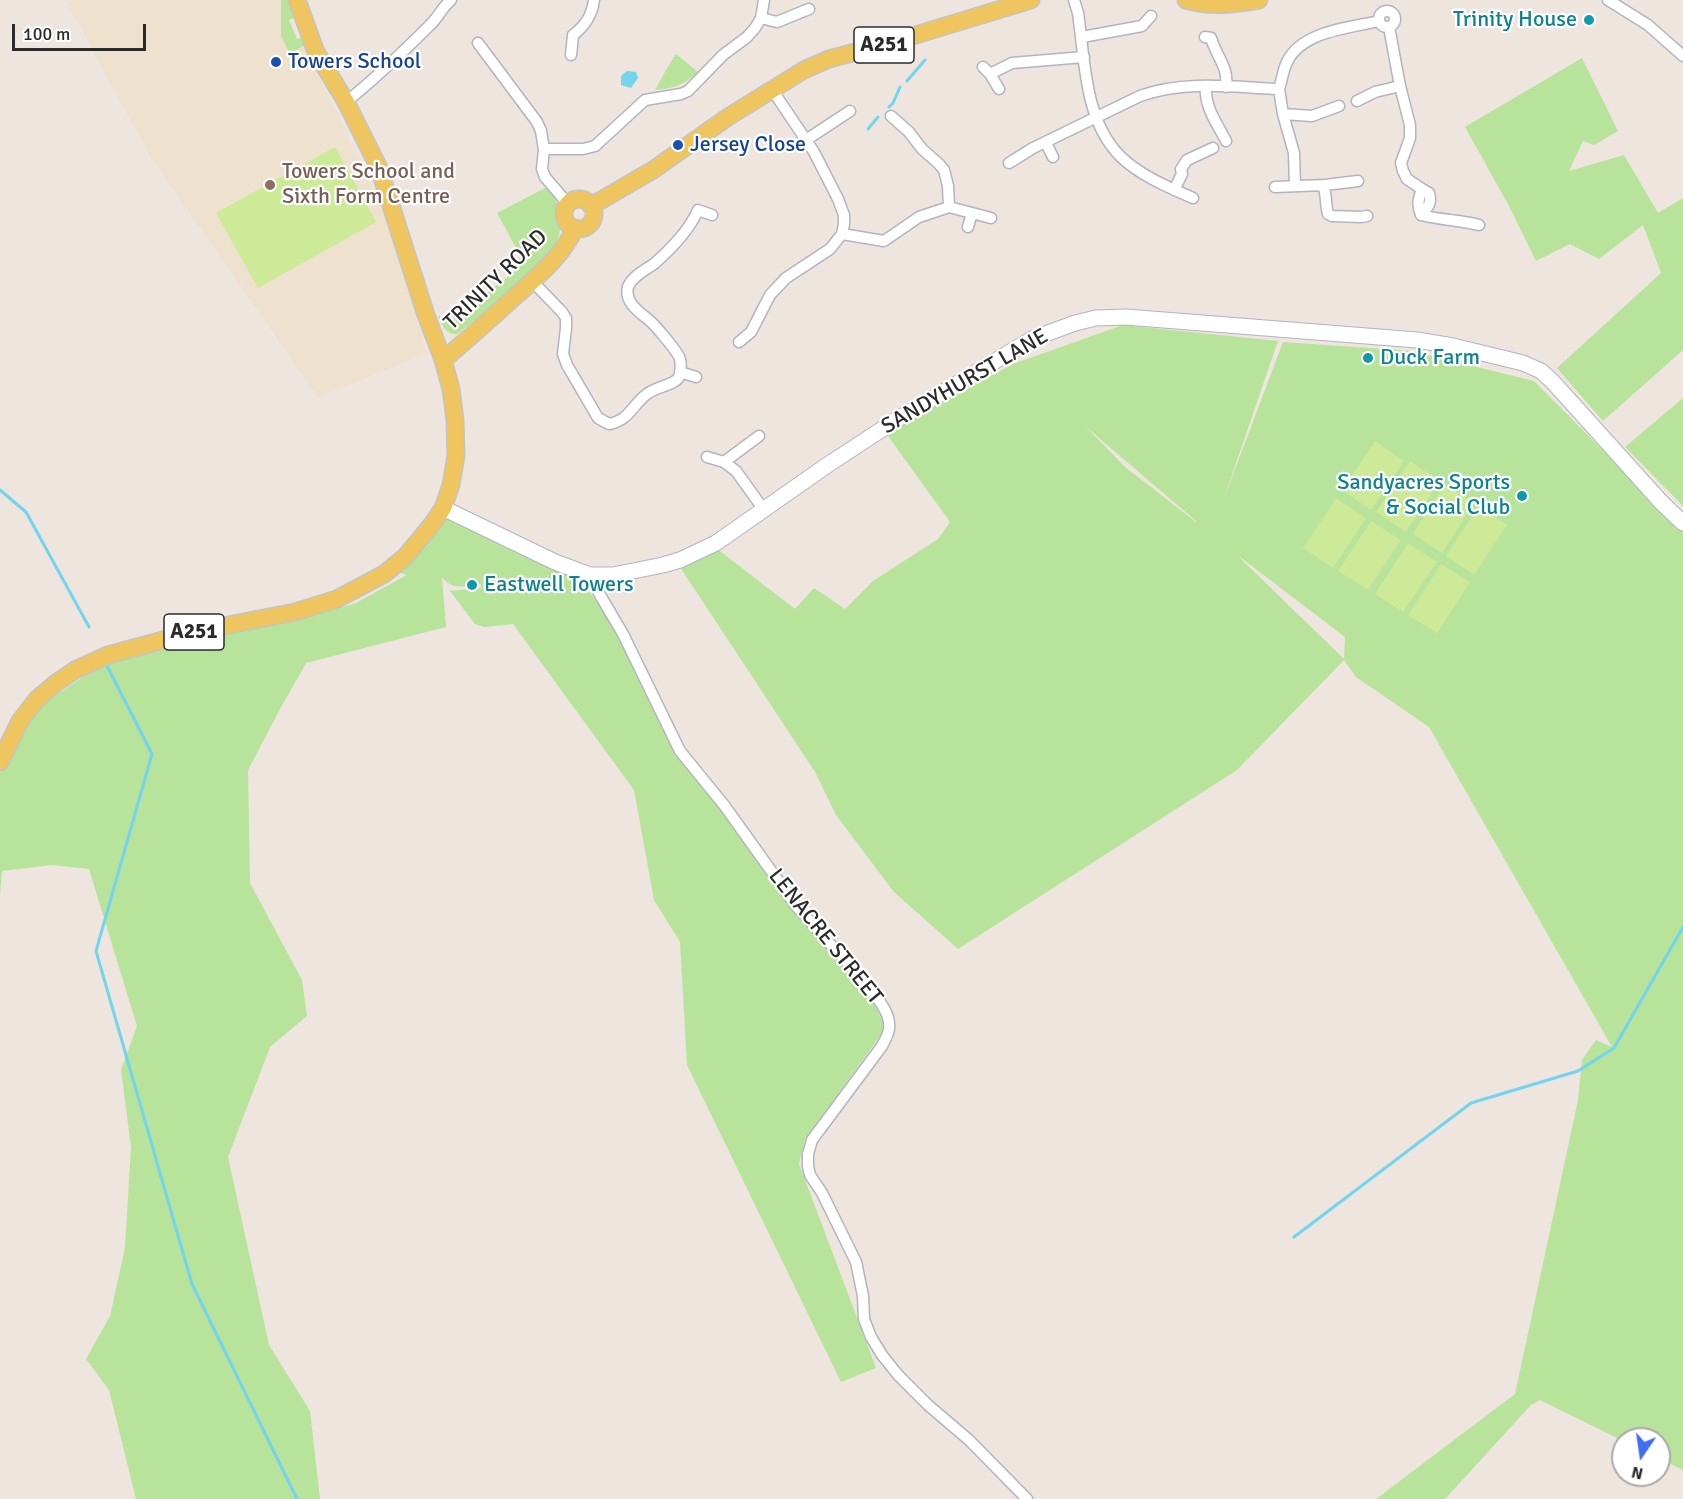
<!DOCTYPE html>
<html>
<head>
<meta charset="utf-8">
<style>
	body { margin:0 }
	#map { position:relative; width:1683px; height:1499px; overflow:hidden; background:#ede5de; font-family:Signika,sans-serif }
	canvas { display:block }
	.north { position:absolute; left:1611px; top:1427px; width:60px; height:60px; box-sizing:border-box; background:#fff; border:2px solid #aaa; border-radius:50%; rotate:193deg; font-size:16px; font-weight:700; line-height:24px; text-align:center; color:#2b2b2b }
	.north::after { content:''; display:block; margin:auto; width:21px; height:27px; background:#406df8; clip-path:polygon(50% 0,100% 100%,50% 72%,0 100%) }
	.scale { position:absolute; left:12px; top:24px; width:134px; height:27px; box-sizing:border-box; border:3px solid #2b2b2b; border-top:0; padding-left:8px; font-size:18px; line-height:21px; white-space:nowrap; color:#2b2b2b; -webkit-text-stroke:4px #fff; paint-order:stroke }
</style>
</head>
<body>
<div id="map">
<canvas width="1683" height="1499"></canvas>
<div class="north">N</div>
<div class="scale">100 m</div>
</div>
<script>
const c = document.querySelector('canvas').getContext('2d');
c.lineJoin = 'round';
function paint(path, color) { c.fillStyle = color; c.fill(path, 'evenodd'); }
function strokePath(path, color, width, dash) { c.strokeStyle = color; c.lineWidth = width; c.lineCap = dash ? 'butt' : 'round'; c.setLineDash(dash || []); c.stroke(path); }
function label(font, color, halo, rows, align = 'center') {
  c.font = font + ' Signika,sans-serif'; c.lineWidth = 4.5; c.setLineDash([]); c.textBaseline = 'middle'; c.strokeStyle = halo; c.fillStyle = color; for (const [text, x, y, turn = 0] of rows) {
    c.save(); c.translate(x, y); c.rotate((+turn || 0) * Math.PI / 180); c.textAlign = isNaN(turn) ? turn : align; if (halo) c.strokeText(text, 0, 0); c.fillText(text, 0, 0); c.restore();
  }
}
paint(new Path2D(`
	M72,0H281V36L308,43L309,55L384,214L427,353L318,397L150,156L67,3Z`), '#eee1cd');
paint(new Path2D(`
	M281,0H292L308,43L290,54L281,36ZM296,17L304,36L297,39L289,20Z
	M676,54L698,72C683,85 676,88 655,90L666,70Z
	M1582,58L1618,131L1594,145L1583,141L1569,171L1624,155L1658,213L1683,198V350L1603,421L1557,368L1661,273L1643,225L1599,259L1570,244L1536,261L1509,206L1465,127Z
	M547,187C561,202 565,230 554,248C544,263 528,275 515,287C496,303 477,319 457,334C446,336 442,324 438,316L451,321L515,271L520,255L497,213Z
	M1123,325L1278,341L1223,501L1283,342L1412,351L1534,381L1683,531V1470L1659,1458V1439H1623V1441L1540,1400L1531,1405L1445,1499H1376L1515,1394L1578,1100L1582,1060L1596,1040L1612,1047L1429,727L1356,677L1344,660L1237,770L958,949L894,892L836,815L815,772L680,567L716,548L795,609L814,588L845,609L873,581L938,539L950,522L886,433L1013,364ZM1085,426L1196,521V522L1125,467ZM1240,557L1345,637L1344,659L1240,558Z
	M1683,398V506L1625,447Z
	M449,518L581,582L617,627L678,753L724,807L873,1002L886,1028L805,1139L799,1164L876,1368L841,1382L687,1065L680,942L654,900L634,790L513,624L484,627L475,624L450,591L481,588V584H477L476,580L467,581L468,586C456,587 450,587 442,577L446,627L306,663L279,711L248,770L250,883L302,980L307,1016L270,1047L228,1157L269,1345L310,1411L320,1499H136L109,1390L86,1359L110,1316L125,1248L131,1147L121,1070L137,1026L89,869L52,865L2,871L0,896V773L7,758L41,705L101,665L354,604L407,575L399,572L440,522Z`), '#b8e39b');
paint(new Path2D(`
	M335,147L376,222L258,288L216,213Z
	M1375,441L1404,461L1371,510L1342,490Z
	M1410,461L1440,481L1406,532L1376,512Z
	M1445,484L1474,503L1442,553L1413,534Z
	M1336,498L1366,518L1333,568L1303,548Z
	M1479,506L1507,525L1474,575L1446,556Z
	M1371,521L1401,540L1368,590L1338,571Z
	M1408,543L1437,562L1403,612L1375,594Z
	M1441,564L1470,582L1437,633L1408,615Z`), '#ccea97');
paint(new Path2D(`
	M627,71L636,72L638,78L631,88L621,85V76Z`), '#72d4ed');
strokePath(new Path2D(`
	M907,81L925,60
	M889,107L893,103L900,87
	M868,129L878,117
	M0,490L26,512L89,627
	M106,664L152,754L96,951L192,1284L297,1499
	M1294,1237L1471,1103L1578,1071L1614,1048L1683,927`), '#72d4ed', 3);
const street = new Path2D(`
	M1074,0L1078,13C1085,60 1084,121 1121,157C1141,176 1168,187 1193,198
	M1608,0L1648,25L1683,56
	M1379 19a8 8 0 1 1 16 0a8 8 0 1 1-16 0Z
	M761,18L777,22L809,9
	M1389,27L1400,86L1410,125V138L1401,163L1403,171L1407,179L1422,189C1418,199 1417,206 1421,215C1440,220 1460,220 1479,225
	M1082,37L1142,26L1151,16
	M1205,37L1211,38C1216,56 1229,67 1226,87
	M478,43L537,122L541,131L544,149L542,169L545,177L568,204
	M571,55L573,35C585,26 592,16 594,0
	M983,67L990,74L999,89
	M990,74L1012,63L1084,57
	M1206,86C1204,107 1217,123 1226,141
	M1279,89L1283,114L1294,153L1295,186
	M1357,101L1375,92L1400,86
	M346,102C376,78 403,52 430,25C438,18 442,7 451,0
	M1283,114L1312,116L1339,106
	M891,116L909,132L922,149L939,164L944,170L948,186L949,207
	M806,140L850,111
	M1046,143L1053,157
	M544,149H583L595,146L645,100L681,94L688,91L723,55L747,37L755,28L761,18L764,0
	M1009,163L1033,148L1140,96C1184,80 1233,87 1279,89C1282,80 1283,70 1287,62C1302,31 1349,28 1379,21
	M1323,185C1327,195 1325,204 1328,214L1332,216L1362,217L1367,216
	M1275,187L1325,185L1358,181
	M1174,190L1182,174L1181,169L1187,160L1213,148
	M1421,215C1428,207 1432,204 1429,193L1422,189
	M968,227L972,213
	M842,234L884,241L919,217L949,207L991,218
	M532,281L562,312L566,318V328L563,354L567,365L598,418L609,424C630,420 632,405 647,394C655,387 675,385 679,377C681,373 681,363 680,359C678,352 655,325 649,320C639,312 624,302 628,287C632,276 646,270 655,263C672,248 689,231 698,210L712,215
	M739,342L751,332L770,295L786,278L830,249L842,234L844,224V215L838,199L814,152L771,88
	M680,372L696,377
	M707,457L724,462L736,471L764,510
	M724,462L759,436
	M590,575L593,583L623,634L680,751L724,805L797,907L868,986C877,998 894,1016 888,1033C887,1037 884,1042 882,1046L812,1140L808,1154V1166L810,1175L822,1193L856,1262L863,1296L864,1319L871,1337L882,1355L898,1375L928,1405L969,1440L1027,1499`);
const secondary = new Path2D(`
	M443,508L555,562L590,575H613L663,565L680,560L716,543L826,466L896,420L1032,339L1075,323L1096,318L1126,317L1417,340L1453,346L1523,363L1541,371L1553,382L1661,502L1683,523`);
const primary = new Path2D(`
	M1186,0C1211,7 1233,5 1259,0
	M564 214a15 15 0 1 1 30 0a15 15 0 1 1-30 0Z
	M591,206L653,170L728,117L804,70L829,59L886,44L1031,0
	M443,360C466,341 488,321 510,301C533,280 562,258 575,228
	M0,762L20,721L37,699L56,683L75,670L108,655L193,632L295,612L337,599L384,574L405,557L433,523L443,508L451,485L456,456L455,420L451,389L443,360L426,315L379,168L346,102L316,52L297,0`);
strokePath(street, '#b1b5bf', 13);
strokePath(secondary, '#b1b5bf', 17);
strokePath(primary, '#c4c4c4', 19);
strokePath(street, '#fff', 10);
strokePath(secondary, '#fff', 15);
strokePath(primary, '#efc560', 16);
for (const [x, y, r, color] of [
	[1589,20,6,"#0f9aa8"],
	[276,62,6,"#1a4fb4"],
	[678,145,6,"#1a4fb4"],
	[270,185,6,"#8d6e63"],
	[1368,358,6,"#0f9aa8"],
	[1522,496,6,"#0f9aa8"],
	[472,585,6,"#0f9aa8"]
]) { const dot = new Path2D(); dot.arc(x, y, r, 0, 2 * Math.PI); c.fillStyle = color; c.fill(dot); strokePath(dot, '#fff', 2); }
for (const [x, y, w] of [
	[884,45,60],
	[194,632,60]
]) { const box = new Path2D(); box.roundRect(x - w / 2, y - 18, w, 36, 4.5); c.fillStyle = '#fff'; c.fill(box); strokePath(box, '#2b2b2b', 1.5); }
label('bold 21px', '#2b2b2b', null, [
	["A251",884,45],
	["A251",194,632]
]);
label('22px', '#0d838f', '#fff', [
	["Trinity House",1577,20],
	["Duck Farm",1380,358,"left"],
	["Sandyacres Sports",1510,483],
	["& Social Club",1510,508],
	["Eastwell Towers",484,585,"left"]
], 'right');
label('22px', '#164399', '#fff', [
	["Towers School",288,62],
	["Jersey Close",690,145]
], 'left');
label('22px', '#785e54', '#fff', [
	["Towers School and",282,172],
	["Sixth Form Centre",282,197]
], 'left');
label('22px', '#2b2b2b', '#fff', [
	["TRINITY ROAD",496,280,-44],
	["SANDYHURST LANE",965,382,-30],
	["LENACRE STREET",825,937,51]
]);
</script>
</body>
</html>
